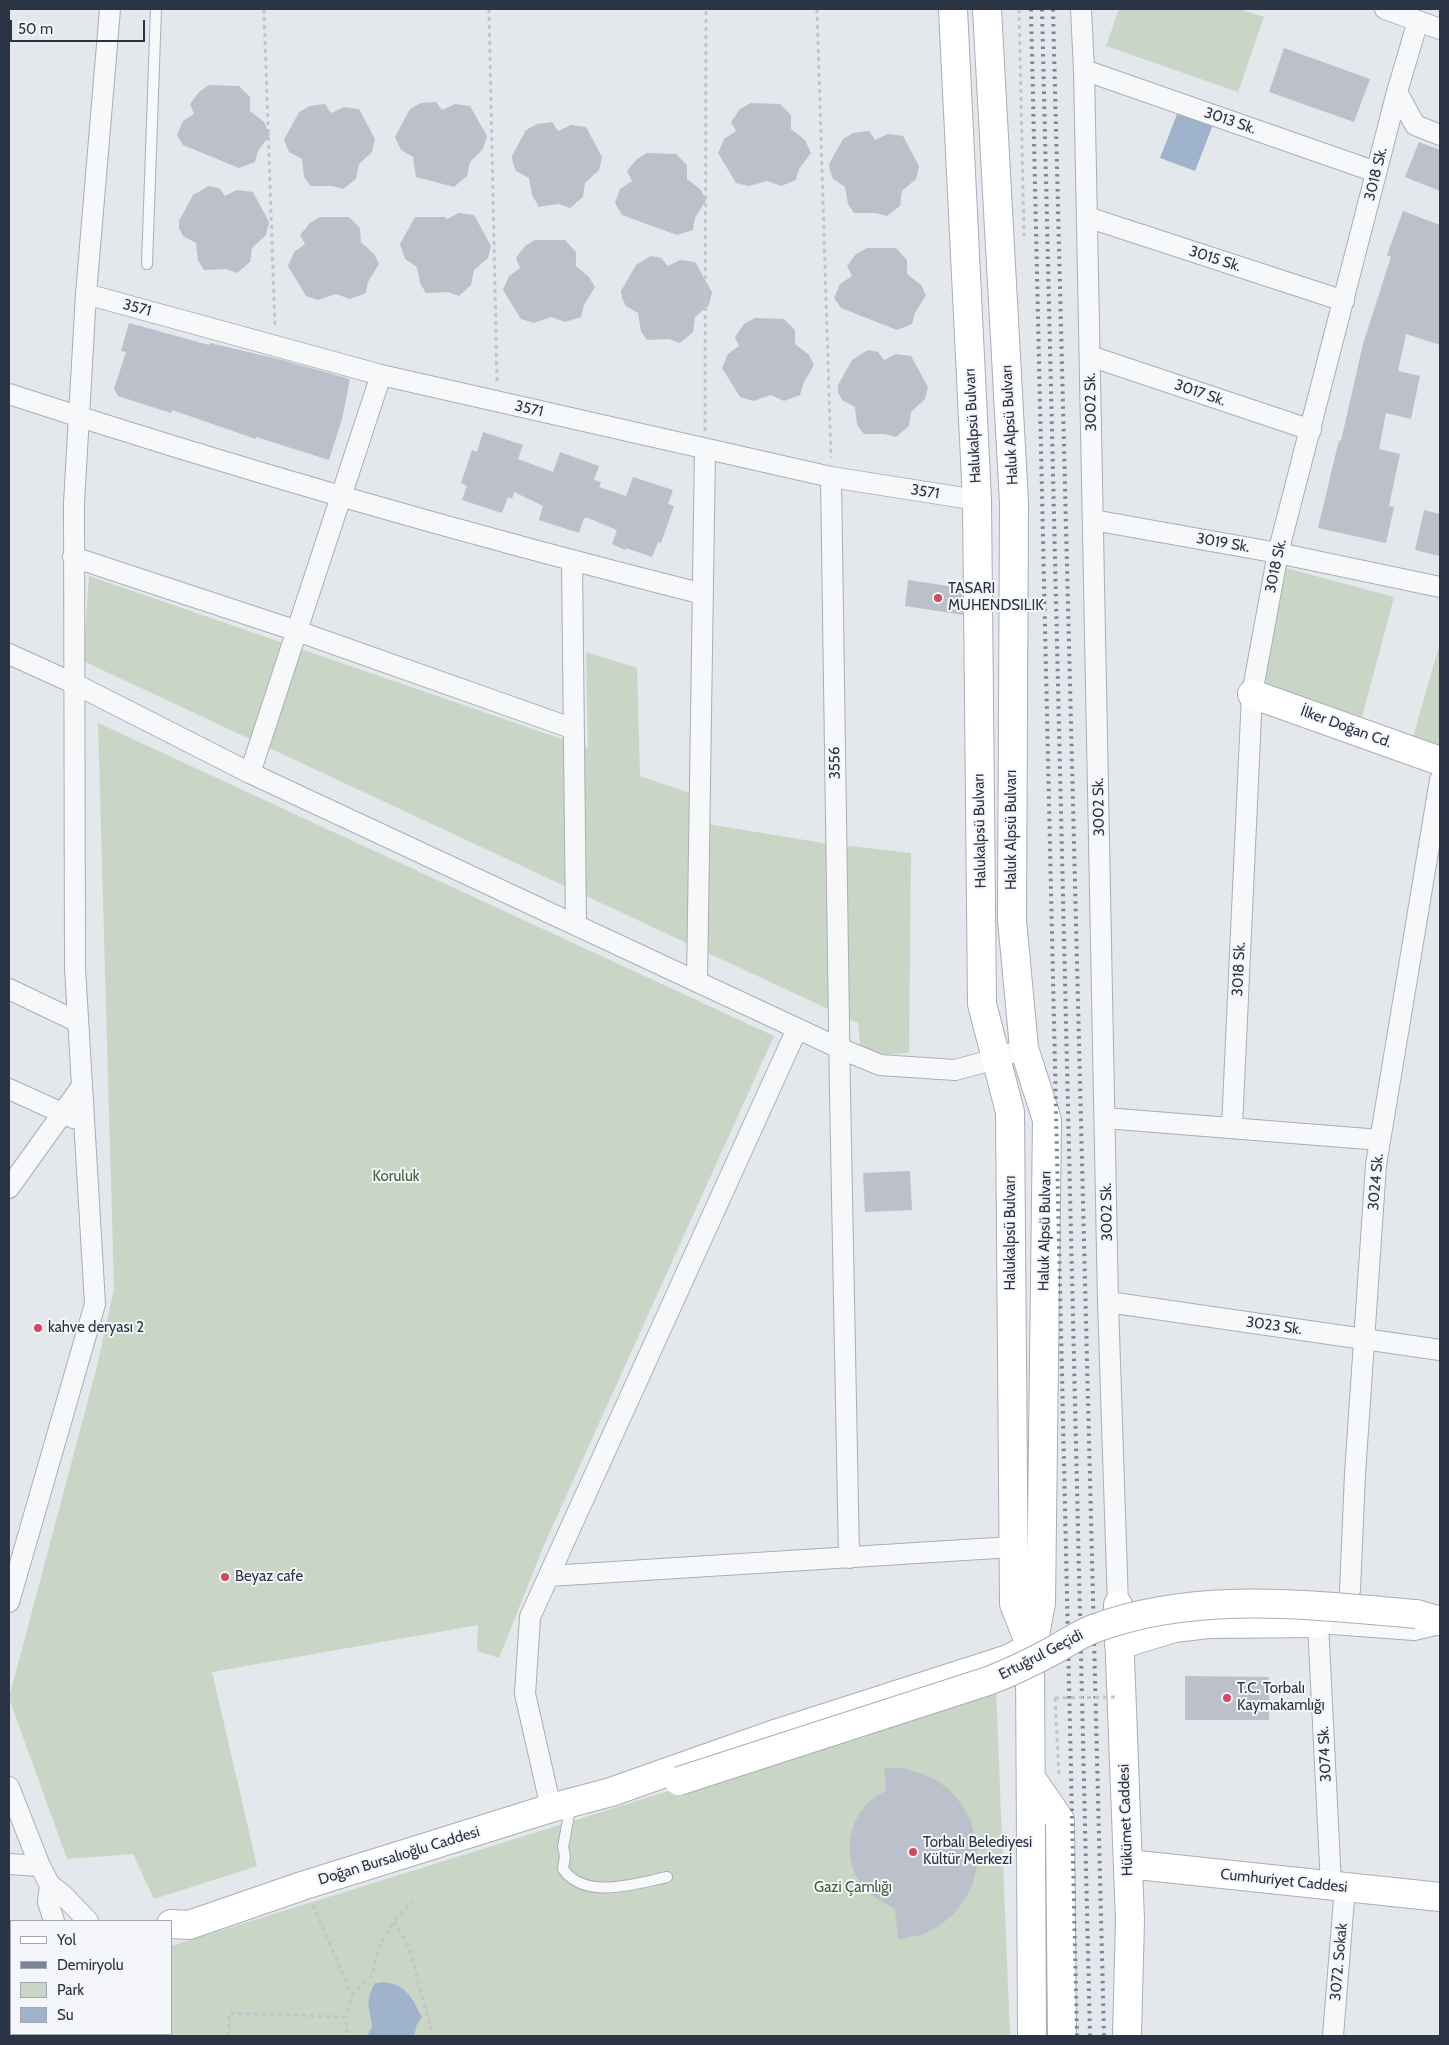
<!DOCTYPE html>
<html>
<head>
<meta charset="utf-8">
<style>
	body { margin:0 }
	#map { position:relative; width:1449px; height:2045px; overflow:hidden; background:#e4e7ec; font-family:Cabin,sans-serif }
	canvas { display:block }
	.frame { position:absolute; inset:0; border:10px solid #2b3445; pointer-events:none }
	.legend { position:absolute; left:10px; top:1920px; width:162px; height:115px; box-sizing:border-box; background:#f4f6f9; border:1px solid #a4a8b1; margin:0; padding:6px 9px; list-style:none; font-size:15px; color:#2b3445 }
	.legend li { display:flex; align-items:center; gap:10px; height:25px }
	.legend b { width:25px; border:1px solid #a4a8b1 }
	.scale { position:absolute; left:10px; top:20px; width:135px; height:22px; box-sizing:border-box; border:2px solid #2b3445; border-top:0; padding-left:6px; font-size:15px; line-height:18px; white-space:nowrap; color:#2b3445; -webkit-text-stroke:4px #f4f6f9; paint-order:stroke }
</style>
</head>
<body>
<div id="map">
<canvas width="1449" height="2045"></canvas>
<div class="frame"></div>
<ul class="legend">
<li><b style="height:6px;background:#fff"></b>Yol</li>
<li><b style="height:6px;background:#7d8696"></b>Demiryolu</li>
<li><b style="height:14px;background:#c9d6c5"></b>Park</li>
<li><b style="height:14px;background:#9fb4cc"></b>Su</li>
</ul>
<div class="scale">50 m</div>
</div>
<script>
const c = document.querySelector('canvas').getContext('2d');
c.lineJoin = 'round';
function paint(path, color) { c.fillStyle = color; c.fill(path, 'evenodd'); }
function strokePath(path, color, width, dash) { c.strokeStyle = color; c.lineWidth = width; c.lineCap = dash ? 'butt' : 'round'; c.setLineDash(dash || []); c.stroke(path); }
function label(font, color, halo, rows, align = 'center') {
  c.font = font + ' Cabin,sans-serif'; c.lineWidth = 4; c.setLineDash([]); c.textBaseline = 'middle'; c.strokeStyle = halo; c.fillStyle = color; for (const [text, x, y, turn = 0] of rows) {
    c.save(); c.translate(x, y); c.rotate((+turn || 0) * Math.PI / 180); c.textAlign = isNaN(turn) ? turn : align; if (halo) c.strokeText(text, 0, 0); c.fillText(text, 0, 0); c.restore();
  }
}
paint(new Path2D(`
	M1119,9H1240L1264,17L1238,92L1106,46Z
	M1286,568L1394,597L1362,717L1259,682Z
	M89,576L588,748L586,652L637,668L640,776L690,793V821L823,843L911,853L909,1053L873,1055L860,1045L858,1023L83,661Z
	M1440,643V747L1413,737Z
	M98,723L774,1036L544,1545L499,1658L477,1651L478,1625L212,1672L257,1866L154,1899L133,1854L67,1859L9,1698L97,1366L114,1289Z
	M996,1689L1010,2036H80L75,2034H171V1946Z`), '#c9d6c5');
paint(new Path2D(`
	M1179,109L1214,122L1195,171L1160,158Z
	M384,1982C408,1985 412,1999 422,2017L417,2024L414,2036H367L372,2027C370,2006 364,2003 375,1983Z`), '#9fb4cc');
paint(new Path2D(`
	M1284,48L1370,79L1354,122L1269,92Z
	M209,85L239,86L250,97V111L264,122L270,135L258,151L255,162L239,168L183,145L177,135L183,121L194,114L190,104L199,92Z
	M436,102L442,110L455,104L470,106L487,136L483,149L470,162L467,176L454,187L416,177L413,157L401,150L395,137L410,109L421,103Z
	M751,103L780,104L791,115V129L805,140L811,153L799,169L796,180L781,186L767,181L749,186L736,183L718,153L724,139L736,131L731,122L740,109Z
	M325,104L331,113L344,107L359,109L375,139L372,152L359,164L356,179L343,189L332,186H311L304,177L302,159L289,152L284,140L299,112L310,106Z
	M552,122L558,131L571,125L586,127L602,157L599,170L585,183L583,197L570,208L559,204L537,207L538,205L532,195L529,178L516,171L513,163L512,156L526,130L537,124Z
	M869,131L875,140L888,134L903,136L919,166L916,179L902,191L900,206L887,216L876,213H854L848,204L845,187L833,179L830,171L829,164L843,139L853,133Z
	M1419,142L1440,150V191L1405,177Z
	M647,153L676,154L687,165V179L701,190L706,200L695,218L693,230L677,235L622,215L615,203L620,189L632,181L627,171L637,159Z
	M209,186L219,188L225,196L237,190L253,192L269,222L266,235L252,248L250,262L237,273L226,269L204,270L198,261L196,243L183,236L179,228V221L193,195Z
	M1403,211L1440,225V345L1406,334L1398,371L1420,376L1411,419L1386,413L1379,449L1400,454L1389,506L1394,507L1386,543L1318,528L1339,440L1341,441L1363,344L1391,257L1387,255Z
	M459,213L474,215L491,246L488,258L474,270L471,285L459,296L448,292L426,293L420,283L417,267L405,259L400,244L415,217H445L447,219Z
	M320,217H349L360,228L361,242L374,254L379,264L368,282L366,293L350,299L336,294L318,300L306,296L288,266L294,252L305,244L300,235L310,223Z
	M535,240H565L576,252V266L589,277L595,287L584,305L581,317L565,322L551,317L534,323L521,319L503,290L509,276L520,268L516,258L525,246Z
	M867,248H896L907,260V274L921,285L926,295L915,313L912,324L897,330L841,308L834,298L840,284L852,276L847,266L856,254Z
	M651,256L661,258L668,266L680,260L695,262L712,292L709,305L695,317L693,332L680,343L669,339L647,340L641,331L638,313L626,306L622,298L621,291L636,265Z
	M755,318L784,319L795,330V344L809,355L814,365L803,384L800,395L784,401L771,395L753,401L740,397L722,368L728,354L739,346L735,337L744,324Z
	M129,323L209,345L210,343L282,360L350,379L342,419L329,460L256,437V439L172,410L171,413L118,396L114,389L126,352L121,351Z
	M868,350L878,352L884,360L896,354L911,356L928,387L925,399L911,412L909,426L896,437L885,434H864L857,425L855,407L842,400L838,392V385L852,360Z
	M483,432L523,445L518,459L553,472L560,452L599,466L594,480L601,482L599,487L626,496L633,477L673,490L668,504L674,506L661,543L658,542L652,557L626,548L625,550L612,544L617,530L588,518H584L579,533L539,520L543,506L514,492L512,499L508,497L502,513L462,500L467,486L461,483L472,450L477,452Z
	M1424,510L1440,514V556L1415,550Z
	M908,580L962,588L963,615L905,606Z
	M910,1171L912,1210L865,1212L863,1173Z
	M1185,1676L1269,1677V1720H1185Z
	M884,1768H902L920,1773L936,1780L951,1791L962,1805L971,1821L977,1847V1865L973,1883L965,1899L954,1914L940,1925L924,1934L898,1940L895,1909L874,1897L867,1891L855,1875L850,1857V1837L856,1819L867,1803L886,1790Z`), '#bbc0ca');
const lane = new Path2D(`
	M147,264L156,9
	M571,1804L563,1847L565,1856L563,1869C585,1901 637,1883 667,1877`);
const street = new Path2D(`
	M1081,9L1084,70L1108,1302L1118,1605
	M1385,9L1440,29
	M1084,70L1376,172
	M1397,92L1415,125L1440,135
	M1087,217L1344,301
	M86,294L381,375L831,477L977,500
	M1090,356L1311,430
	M9,394C238,469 469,535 703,594
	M831,477L840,1092L849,1558
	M1093,520L1278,553L1440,587
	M73,557L297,631L574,729
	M572,561L576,925
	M9,654L73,683L250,773L839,1048L880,1065L955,1070L996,1059L1024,1048
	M250,773L381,375
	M697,982L705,449
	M9,989L78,1022
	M9,1089L73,1118
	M1105,1118L1380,1140
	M1232,1127L1252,694L1278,553L1397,92L1418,21
	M9,1188L82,1086
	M1108,1302L1440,1350
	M549,1576L1012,1547
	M1350,1590L1355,1474L1376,1165L1440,780
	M9,1602L95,1304L75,968L74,503L86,294L110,9
	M9,1787L40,1866L50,1885L63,1895L88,1921
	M551,1808L525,1694L530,1617L797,1029
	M9,1864L40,1866
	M50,1885L48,1902L54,1921
	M1331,1885L1318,1623L1414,1630L1440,1624
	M1333,2036L1345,1887`);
const secondary = new Path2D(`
	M953,9L977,500L982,1004L1010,1112L1014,1604L1031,1647
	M987,9L1014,503L1012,920L1024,1048L1047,1120L1041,1603L1030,1662L1032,2036
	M1252,694L1440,761
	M1118,1605L1130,1920L1127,2036
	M1416,1614L1440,1621
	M1119,1645L1174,1628L1208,1624L1318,1623
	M1031,1778L1060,1820L1062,2036
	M1128,1864L1440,1897
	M171,1924L189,1925L305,1885L551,1808L611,1792L778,1733L1008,1659L1028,1649
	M9,1974L11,1973`);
strokePath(lane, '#a9aeb7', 12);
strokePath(street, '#a9aeb7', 22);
strokePath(secondary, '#a9aeb7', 30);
strokePath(new Path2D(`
	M264,9L275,328
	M489,9L497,383
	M817,9L831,458
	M1019,9L1024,236
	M705,431L706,9
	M1055,1698L1059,1775
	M313,1905L352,1995L346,2017
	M394,1922L409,1948L433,2036
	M352,1995L372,1975L379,1947L391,1926L412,1901
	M229,2036V2013L346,2017L347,2036`), '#c2c5cb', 3, [4, 4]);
strokePath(lane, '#f7f8fa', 10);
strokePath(street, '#f7f8fa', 20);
strokePath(secondary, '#fff', 28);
strokePath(new Path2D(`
	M1031,9L1077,2036
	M1042,9L1090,2036
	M1053,9L1104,2036`), '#7d8696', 4, [2.5, 5]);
const secondaryBridge = new Path2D(`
	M679,1781L988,1681C1012,1672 1034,1661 1056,1649C1068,1642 1080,1634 1093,1629C1196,1590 1309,1605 1416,1614`);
strokePath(secondaryBridge, '#a9aeb7', 30, []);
strokePath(new Path2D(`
	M1055,1698L1115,1697`), '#c2c5cb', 3, [4, 4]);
strokePath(secondaryBridge, '#fff', 28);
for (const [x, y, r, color] of [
	[938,598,5,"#d1495b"],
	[38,1328,5,"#d1495b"],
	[225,1577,5,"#d1495b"],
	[1227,1698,5,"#d1495b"],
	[913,1852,5,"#d1495b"]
]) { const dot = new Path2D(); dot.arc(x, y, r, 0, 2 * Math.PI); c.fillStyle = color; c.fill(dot); strokePath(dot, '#f4f6f9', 2); }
label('15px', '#2b3445', '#f4f6f9', [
	["3013 Sk.",1230,121,19],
	["3018 Sk.",1376,174,-76],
	["3015 Sk.",1215,259,18],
	["3571",137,308,15],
	["3017 Sk.",1200,393,19],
	["3002 Sk.",1091,402,-91],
	["3571",529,409,13],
	["Haluk Alpsü Bulvarı",1010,425,-93],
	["Halukalpsü Bulvarı",973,426,-93],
	["3571",925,492,9],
	["3019 Sk.",1223,543,10],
	["3018 Sk.",1276,566,-78],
	["İlker Doğan Cd.",1346,727,20],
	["3556",835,763,-91],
	["3002 Sk.",1099,807,-91],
	["Haluk Alpsü Bulvarı",1012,830,-90],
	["Halukalpsü Bulvarı",980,831,-91],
	["3018 Sk.",1239,969,-87],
	["3024 Sk.",1376,1182,-85],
	["3002 Sk.",1107,1212,-91],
	["Haluk Alpsü Bulvarı",1045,1231,-89],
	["Halukalpsü Bulvarı",1011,1233,-90],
	["3023 Sk.",1274,1326,8],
	["Ertuğrul Geçidi",1041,1655,-27],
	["3074 Sk.",1325,1754,-93],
	["Hükümet Caddesi",1126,1820,-92],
	["Doğan Bursalıoğlu Caddesi",399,1856,-17],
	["Cumhuriyet Caddesi",1284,1881,6],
	["3072. Sokak",1339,1962,-85]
]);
label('15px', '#2b3445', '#f4f6f9', [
	["TASARI",948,589],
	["MUHENDSILIK",948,606],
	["kahve deryası 2",48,1328],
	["Beyaz cafe",235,1577],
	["T.C. Torbalı",1237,1689],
	["Kaymakamlığı",1237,1706],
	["Torbalı Belediyesi",923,1843],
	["Kültür Merkezi",923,1860]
], 'left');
label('15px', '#3f6138', '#f4f6f9', [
	["Koruluk",396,1177],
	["Gazi Çamlığı",853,1888]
]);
</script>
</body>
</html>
